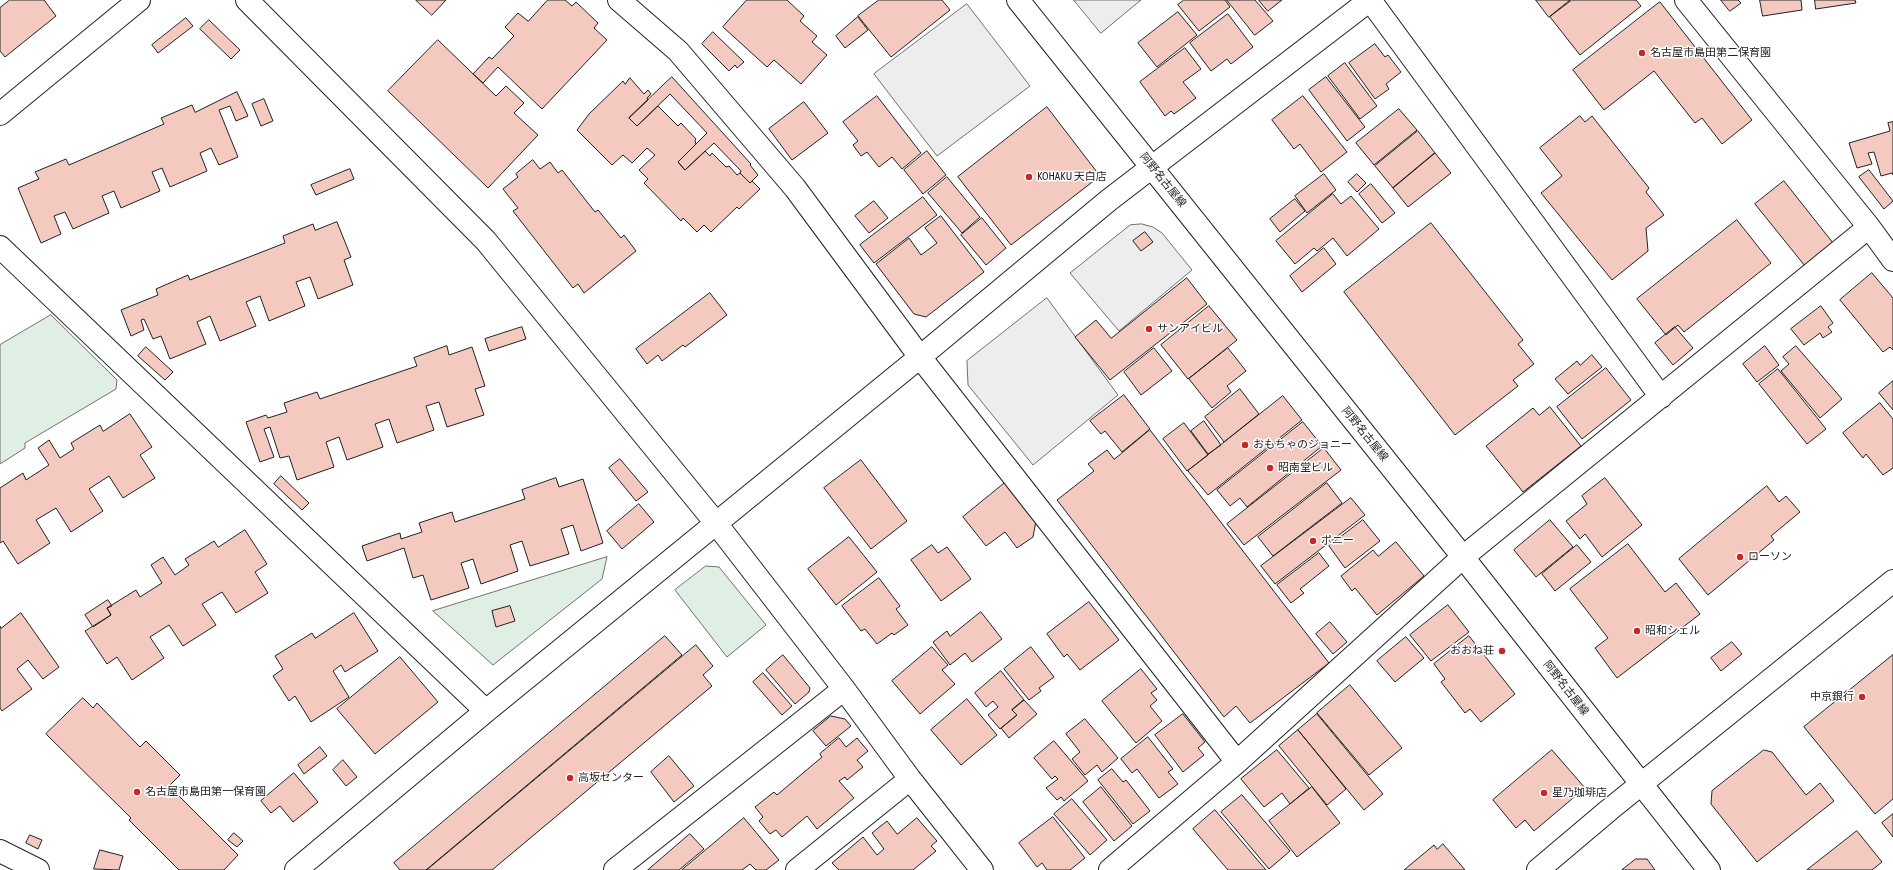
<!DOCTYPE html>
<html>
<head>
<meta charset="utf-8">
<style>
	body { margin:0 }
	canvas { display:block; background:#fff }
</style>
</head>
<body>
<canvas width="1893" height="870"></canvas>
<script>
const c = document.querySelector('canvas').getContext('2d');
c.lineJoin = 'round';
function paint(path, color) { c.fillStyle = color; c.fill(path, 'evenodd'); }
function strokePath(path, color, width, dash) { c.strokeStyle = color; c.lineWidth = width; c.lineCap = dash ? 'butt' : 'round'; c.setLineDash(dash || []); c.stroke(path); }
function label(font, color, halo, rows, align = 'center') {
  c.font = font + ' "Asap Condensed","Noto Sans JP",sans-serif'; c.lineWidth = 3; c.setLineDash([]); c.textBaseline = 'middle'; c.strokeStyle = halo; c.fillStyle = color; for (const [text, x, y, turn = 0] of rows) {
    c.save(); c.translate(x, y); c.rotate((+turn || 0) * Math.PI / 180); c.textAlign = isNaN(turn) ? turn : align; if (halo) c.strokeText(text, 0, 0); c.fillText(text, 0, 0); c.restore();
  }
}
const green = new Path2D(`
	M51,315L117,380L116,389L25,443V448L0,464V345Z
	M607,557L602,579L493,665L433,611Z
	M706,566L719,567L766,625L727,657L675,590Z`);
paint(green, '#e0efe3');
strokePath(green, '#6f6f6f', 1);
const parking = new Path2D(`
	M1074,0H1141L1101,33Z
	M967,4L1030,86L937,156L874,74Z
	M1142,224L1153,227L1162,233L1192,270L1119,331L1070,273L1130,225Z
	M1047,298L1118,395L1033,465L968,385L967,361Z`);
paint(parking, '#ededed');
strokePath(parking, '#6f6f6f', 1);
const building = new Path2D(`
	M10,0H44L56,16L5,57L0,51V8Z
	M416,0H446L432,15Z
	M548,0H565L572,6L576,2L598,23L594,28L607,40L542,109L498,67L483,83L473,74L489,57L492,59L514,36L505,27L518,13L528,21Z
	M747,0H787L804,16L800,21L817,36L812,42L827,55L801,84L774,60L767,67L723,27Z
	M879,0H942L950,10L891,57L858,16Z
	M1184,0H1225L1230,7L1199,31L1178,5Z
	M1227,0H1255L1273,21L1255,35Z
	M1259,0H1282L1268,11Z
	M1536,0H1570L1549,17Z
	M1572,0H1636L1641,6L1580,55L1550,17Z
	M1721,0H1738L1741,3L1730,11Z
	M1760,0H1801L1802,10L1763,16Z
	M1815,0H1855L1856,3L1816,9Z
	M1660,2L1752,120L1722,144L1702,118L1695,123L1654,71L1604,110L1573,70Z
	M1178,12L1197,35L1157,67L1138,43Z
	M1228,14L1253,47L1231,64L1227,59L1211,71L1190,43Z
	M858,17L868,30L845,48L836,36Z
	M186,18L193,26L158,53L152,45Z
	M209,20L240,50L231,59L200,29Z
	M713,32L744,62L737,68L735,65L729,71L702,44Z
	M438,40L496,96L506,86L524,103L514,113L538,135L488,188L388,91Z
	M1375,44L1385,57L1388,55L1401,72L1386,84L1389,89L1375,99L1349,63Z
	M1185,48L1201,69L1183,82L1196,98L1174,114L1171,111L1165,116L1140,82Z
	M1345,63L1377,106L1360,119L1328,76Z
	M672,77L751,164L750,165L758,175L750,183L740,173L741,171L714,143L685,170L678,162L707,133L670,94L637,126L629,118Z
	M1326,77L1365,127L1347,141L1309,90Z
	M630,78L644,94L648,90L651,94L647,98L648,100L629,118L637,126L658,106L678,126L681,123L696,139L695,141L696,144L678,162L685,170L705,151L710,156L712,153L726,167L729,166L737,175L740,173L750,183L752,181L760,189L739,209L737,207L711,232L704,225L697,232L683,218L681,221L644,183L648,179L639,170L655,155L647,148L632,163L623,155L612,165L577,130L589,114L623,81L625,84Z
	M237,92L248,116L236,121L230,106L219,110L238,157L219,165L211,148L200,153L207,171L170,187L162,168L152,172L160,191L121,208L114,191L102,196L109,213L73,229L65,212L54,216L61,234L41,243L18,188L39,179L35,172L66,159L69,165L164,124L161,118L192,105L195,112Z
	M877,96L921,153L902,169L892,157L879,167L867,152L861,156L853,145L858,141L843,122Z
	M1303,96L1347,152L1321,172L1300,144L1294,149L1272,120Z
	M264,99L273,121L261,126L252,104Z
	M804,102L828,133L792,160L769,129Z
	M1047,107L1100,176L1011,245L958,177Z
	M1399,109L1417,130L1374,165L1356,143Z
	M1580,116L1585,122L1592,116L1649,188L1646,192L1664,215L1646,228L1648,251L1612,280L1541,193L1562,176L1540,148Z
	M1893,122V175L1892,173L1881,176L1874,152L1868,153L1872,164L1857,168L1849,143L1890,131L1888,123Z
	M1418,131L1435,153L1393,188L1375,166Z
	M927,151L946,175L923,194L904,170Z
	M1435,153L1451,173L1408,207L1393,188Z
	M533,160L540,169L550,162L558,173L562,170L595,212L598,210L621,238L624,235L636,251L584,293L578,284L573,288L513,211L518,208L503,189L518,177L516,174Z
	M350,169L354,179L316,195L311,185Z
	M1869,170L1893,201L1884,209L1859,177Z
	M1324,174L1336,190L1307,213L1295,196Z
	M1357,174L1366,183L1357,192L1348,182Z
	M947,177L980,217L962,233L928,193Z
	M1784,181L1833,243L1805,266L1755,204Z
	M1371,184L1395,213L1382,223L1359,194Z
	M1333,194L1341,204L1351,196L1379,229L1347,256L1333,238L1317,251L1314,248L1295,264L1276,241Z
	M923,197L937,215L874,263L860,245Z
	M1295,199L1305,211L1280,232L1270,219Z
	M874,201L888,218L869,233L855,216Z
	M941,216L984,272L926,317L914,314L876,264L909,238L921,255L937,243L925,228Z
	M982,218L1006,248L986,265L961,235Z
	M1737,220L1771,263L1684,332L1678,325L1666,335L1637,299Z
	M337,222L351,257L344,260L353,285L318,299L310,277L296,282L305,306L269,321L260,296L246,302L256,326L220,341L210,316L197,322L206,344L170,359L161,336L153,339L144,319L141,320L144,330L131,336L121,310L158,295L156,289L188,275L190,280L285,243L283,236L313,224L315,230Z
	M1431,223L1523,340L1518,344L1534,364L1513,380L1518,386L1455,435L1344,292Z
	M1145,232L1153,242L1141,251L1133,241Z
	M1324,248L1336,264L1302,292L1290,276Z
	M1872,273L1893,298V350L1890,347L1883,352L1840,300Z
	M1187,278L1207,304L1110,380L1075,337L1096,320L1111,338Z
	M710,293L727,315L685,347L683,345L662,361L658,355L647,364L636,349Z
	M1209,306L1237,340L1188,379L1161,345Z
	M1821,306L1833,323L1828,327L1832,332L1823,338L1820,333L1804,345L1791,329Z
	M522,327L526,339L489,351L485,339Z
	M1675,327L1693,348L1673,365L1655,343Z
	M447,346L449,355L472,347L485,386L475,389L484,415L447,427L439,402L426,406L434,430L397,443L389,419L375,424L383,447L347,460L339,437L326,442L334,467L297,480L289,456L280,458L270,427L264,429L274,457L260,462L246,422L266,415L268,418L287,412L284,403L317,392L320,399L417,366L414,358Z
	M1765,346L1779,365L1757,382L1743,364Z
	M1796,346L1842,399L1820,418L1781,371L1789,364L1783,357Z
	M146,347L173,372L165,380L138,356Z
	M1154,348L1172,371L1141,395L1124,372Z
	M1228,348L1246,371L1227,386L1231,392L1212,408L1189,379Z
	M1592,355L1602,367L1568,394L1555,379L1577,361L1580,365Z
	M1606,368L1631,400L1582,439L1557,407Z
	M1778,369L1826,429L1807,444L1759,384Z
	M1893,381V410L1879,393Z
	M1240,389L1259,414L1224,442L1205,417Z
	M1124,395L1150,429L1122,452L1105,431L1101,434L1090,421Z
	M1283,396L1302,420L1208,495L1188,471Z
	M1880,403L1893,419V468L1883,475L1866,454L1863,458L1843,433Z
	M1550,407L1581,446L1523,492L1486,446L1533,408L1539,415Z
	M130,414L152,447L140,455L155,478L123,498L109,476L89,489L103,511L71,532L56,508L36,520L50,543L18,564L3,541L0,543V488L23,473L26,480L49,465L38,448L49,440L60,458L74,449L71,443L100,425L103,431Z
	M1204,421L1221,445L1208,454L1191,431Z
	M1303,422L1322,446L1247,507L1240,498L1230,506L1217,490Z
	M1184,423L1208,455L1187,471L1163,439Z
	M1150,430L1329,663L1250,723L1236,706L1224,717L1057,500L1094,471L1088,464L1107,450L1114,459Z
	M1324,448L1341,470L1244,545L1227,524Z
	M620,459L648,492L636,501L609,468Z
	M861,460L907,521L871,549L824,488Z
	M281,476L309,503L302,510L274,484Z
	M556,478L559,487L583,479L603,543L581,551L573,525L561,529L569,554L530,566L522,541L510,545L518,571L481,584L473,559L461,563L469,588L431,600L423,575L413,578L404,548L367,561L362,546L400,533L401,539L422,532L419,523L452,512L455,522L525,499L522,490Z
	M1605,478L1642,525L1602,557L1585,534L1580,539L1566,521L1587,504L1582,496Z
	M1006,482L1036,521L1033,537L1017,548L1005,532L986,546L963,517Z
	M1327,483L1342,503L1273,556L1258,537Z
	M1767,486L1779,502L1786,496L1800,512L1771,536L1774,540L1708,595L1679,559Z
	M1351,498L1365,515L1275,584L1261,566Z
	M639,504L654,522L622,549L607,531Z
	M1363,520L1380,541L1345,568L1329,546Z
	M1550,520L1573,547L1536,577L1514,550Z
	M245,530L267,564L255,572L268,593L236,613L222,592L202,604L216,625L183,646L169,625L150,637L164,658L132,680L117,657L107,664L85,631L111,615L107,608L136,590L140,597L162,583L151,565L163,557L175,575L189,565L185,559L214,541L218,547Z
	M849,537L877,572L836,605L808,569Z
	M1396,542L1424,576L1377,615L1355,588L1352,591L1341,576L1373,550L1378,556Z
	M1628,544L1665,592L1676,583L1700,614L1617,678L1595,648L1608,638L1570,589Z
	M932,545L938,553L947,547L971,579L941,601L911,560Z
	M1577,545L1591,562L1555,591L1542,574Z
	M1319,553L1329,566L1300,589L1304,593L1291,603L1277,585Z
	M879,578L900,606L896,609L908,625L894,635L892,633L877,644L865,629L861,631L842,606Z
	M108,600L112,606L107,608L111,615L93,627L85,615Z
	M1089,602L1119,640L1080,670L1067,654L1064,657L1047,634Z
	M1448,605L1469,632L1431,661L1410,635Z
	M510,606L515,621L496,627L492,611Z
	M981,612L1002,639L972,662L965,653L950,665L933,642L947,631L950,636Z
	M21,613L59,667L43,679L28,660L17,669L32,689L2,711L0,708V626L1,628Z
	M354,613L378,651L345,672L341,665L333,671L349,697L311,722L295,696L289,701L273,676L283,669L275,656L312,633L315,638Z
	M1330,622L1347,642L1333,654L1316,634Z
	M665,636L682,655L426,870H400L394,863Z
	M1469,636L1515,694L1481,722L1470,709L1465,713L1441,682L1445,679L1434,664Z
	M1406,637L1424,658L1395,682L1377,661Z
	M1732,642L1742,654L1721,671L1711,658Z
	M696,645L713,666L703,675L712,686L492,870H427Z
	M932,647L948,665L942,670L955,684L920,714L892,681Z
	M1031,647L1054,677L1039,688L1041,691L1029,700L1004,669Z
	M783,655L810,688L809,692L795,704L766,670Z
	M1893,655V799L1875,814L1804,727Z
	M400,657L438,702L375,754L337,709Z
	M1141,669L1157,689L1151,693L1157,700L1150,706L1162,721L1136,743L1102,701Z
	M1001,671L1024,700L1012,710L1017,715L1000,729L988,715L998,707L993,701L986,707L975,693Z
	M763,673L792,706L782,715L753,682Z
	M1350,685L1402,748L1369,775L1317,713Z
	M83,698L93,708L97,703L140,747L146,741L180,775L169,786L238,855L224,870H179L129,820L131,818L46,734Z
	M967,699L997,735L961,765L931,730Z
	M1024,700L1037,714L1009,738L1001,728L1017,715L1012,710Z
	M1183,714L1205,742L1198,748L1204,755L1183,772L1155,735Z
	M1317,714L1383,794L1364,810L1298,730Z
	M831,716L845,719L851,726L826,746L813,731Z
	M1085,719L1118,758L1102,772L1097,765L1085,775L1072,759L1080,752L1066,734Z
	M1298,730L1346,789L1327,805L1279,746Z
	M1148,737L1173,769L1168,772L1178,784L1159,798L1137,769L1132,773L1121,759Z
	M839,738L846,747L857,738L868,751L857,760L863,767L847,780L845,777L839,781L854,798L817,829L807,816L782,837L776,830L770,834L759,821L763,817L755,807L774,792L777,795L822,757L820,754Z
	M1054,741L1088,781L1064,801L1061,797L1057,800L1046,788L1058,779L1055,776L1052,779L1034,758Z
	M320,747L327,756L304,774L298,765Z
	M1277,750L1309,788L1290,804L1282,793L1264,807L1241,779Z
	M1552,750L1585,788L1534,831L1525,820L1516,828L1493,800Z
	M1764,750L1772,752L1806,795L1820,783L1834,801L1757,862L1711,804L1712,791Z
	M669,756L694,786L674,802L651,772Z
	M343,760L357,777L346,786L333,770Z
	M1112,769L1123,782L1126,780L1150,811L1133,824L1098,780Z
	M294,773L318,802L293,822L280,806L271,813L261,801Z
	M1101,787L1132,826L1114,841L1083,802Z
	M1312,787L1340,823L1297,857L1269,821Z
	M1242,795L1290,851L1269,869L1221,812Z
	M1072,799L1107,840L1090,855L1054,814Z
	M1215,810L1266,870H1228L1193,829Z
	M1893,814V837L1882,823Z
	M1053,817L1085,858L1070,870H1047L1042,863L1037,867L1019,843Z
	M744,818L779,860L766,870H756L750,864L742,870H682Z
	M917,818L937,841L931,846L936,851L913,870H839L832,863L863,837L877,855L884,849L872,833L887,821L897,834Z
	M1857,831L1882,862L1872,870H1807Z
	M234,833L243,841L237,847L228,840Z
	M690,834L704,849L679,870H648Z
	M30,835L42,840L38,849L26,843Z
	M1443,844L1465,870H1404L1434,845L1437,849Z
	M100,850L123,856L119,870L94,869Z
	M1636,859H1647L1655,870H1622Z`);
paint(building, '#f3c9c0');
strokePath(building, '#222', 1);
const minor = new Path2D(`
	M247,0L486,241L715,522L844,689L910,779L982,870
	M619,0L678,51L795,188L920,357L1237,762
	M1370,0L1661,397
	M1686,0L1869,227L1893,260
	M0,114L139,0
	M0,247L486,711
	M0,851L38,870
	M296,870L486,711L920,357L1109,200L1370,0
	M615,870L844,689
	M797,870L910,779
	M1110,870L1237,762L1463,557L1869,227
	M1538,870L1609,810L1893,581`);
const major = new Path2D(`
	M1018,0L1463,557L1709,870`);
strokePath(minor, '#222', 24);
strokePath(major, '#222', 24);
strokePath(minor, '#fff', 22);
strokePath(major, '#fff', 22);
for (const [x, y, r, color] of [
	[1642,53,4,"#c62828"],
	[1029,177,4,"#c62828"],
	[1149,329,4,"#c62828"],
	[1245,445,4,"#c62828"],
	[1270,468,4,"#c62828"],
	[1313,541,4,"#c62828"],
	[1740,557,4,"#c62828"],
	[1637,631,4,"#c62828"],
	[1502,651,4,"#c62828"],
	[1862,697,4,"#c62828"],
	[570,778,4,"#c62828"],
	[137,792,4,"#c62828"],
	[1544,793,4,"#c62828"]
]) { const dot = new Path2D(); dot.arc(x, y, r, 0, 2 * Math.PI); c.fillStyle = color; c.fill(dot); strokePath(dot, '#fff', 1.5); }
label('11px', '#222', '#fff', [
	["名古屋市島田第二保育園",1650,53],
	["KOHAKU 天白店",1037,177],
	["サンアイビル",1157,329],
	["おもちゃのジョニー",1253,445],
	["昭南堂ビル",1278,468],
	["ポニー",1321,541],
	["ローソン",1748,557],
	["昭和シェル",1645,631],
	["おおね荘",1494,651,"right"],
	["中京銀行",1854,697,"right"],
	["高坂センター",578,778],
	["名古屋市島田第一保育園",145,792],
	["星乃珈琲店",1552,793]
], 'left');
label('11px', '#222', '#fff', [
	["阿野名古屋線",1163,180,51],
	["阿野名古屋線",1365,434,51],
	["阿野名古屋線",1566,688,52]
]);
</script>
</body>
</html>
